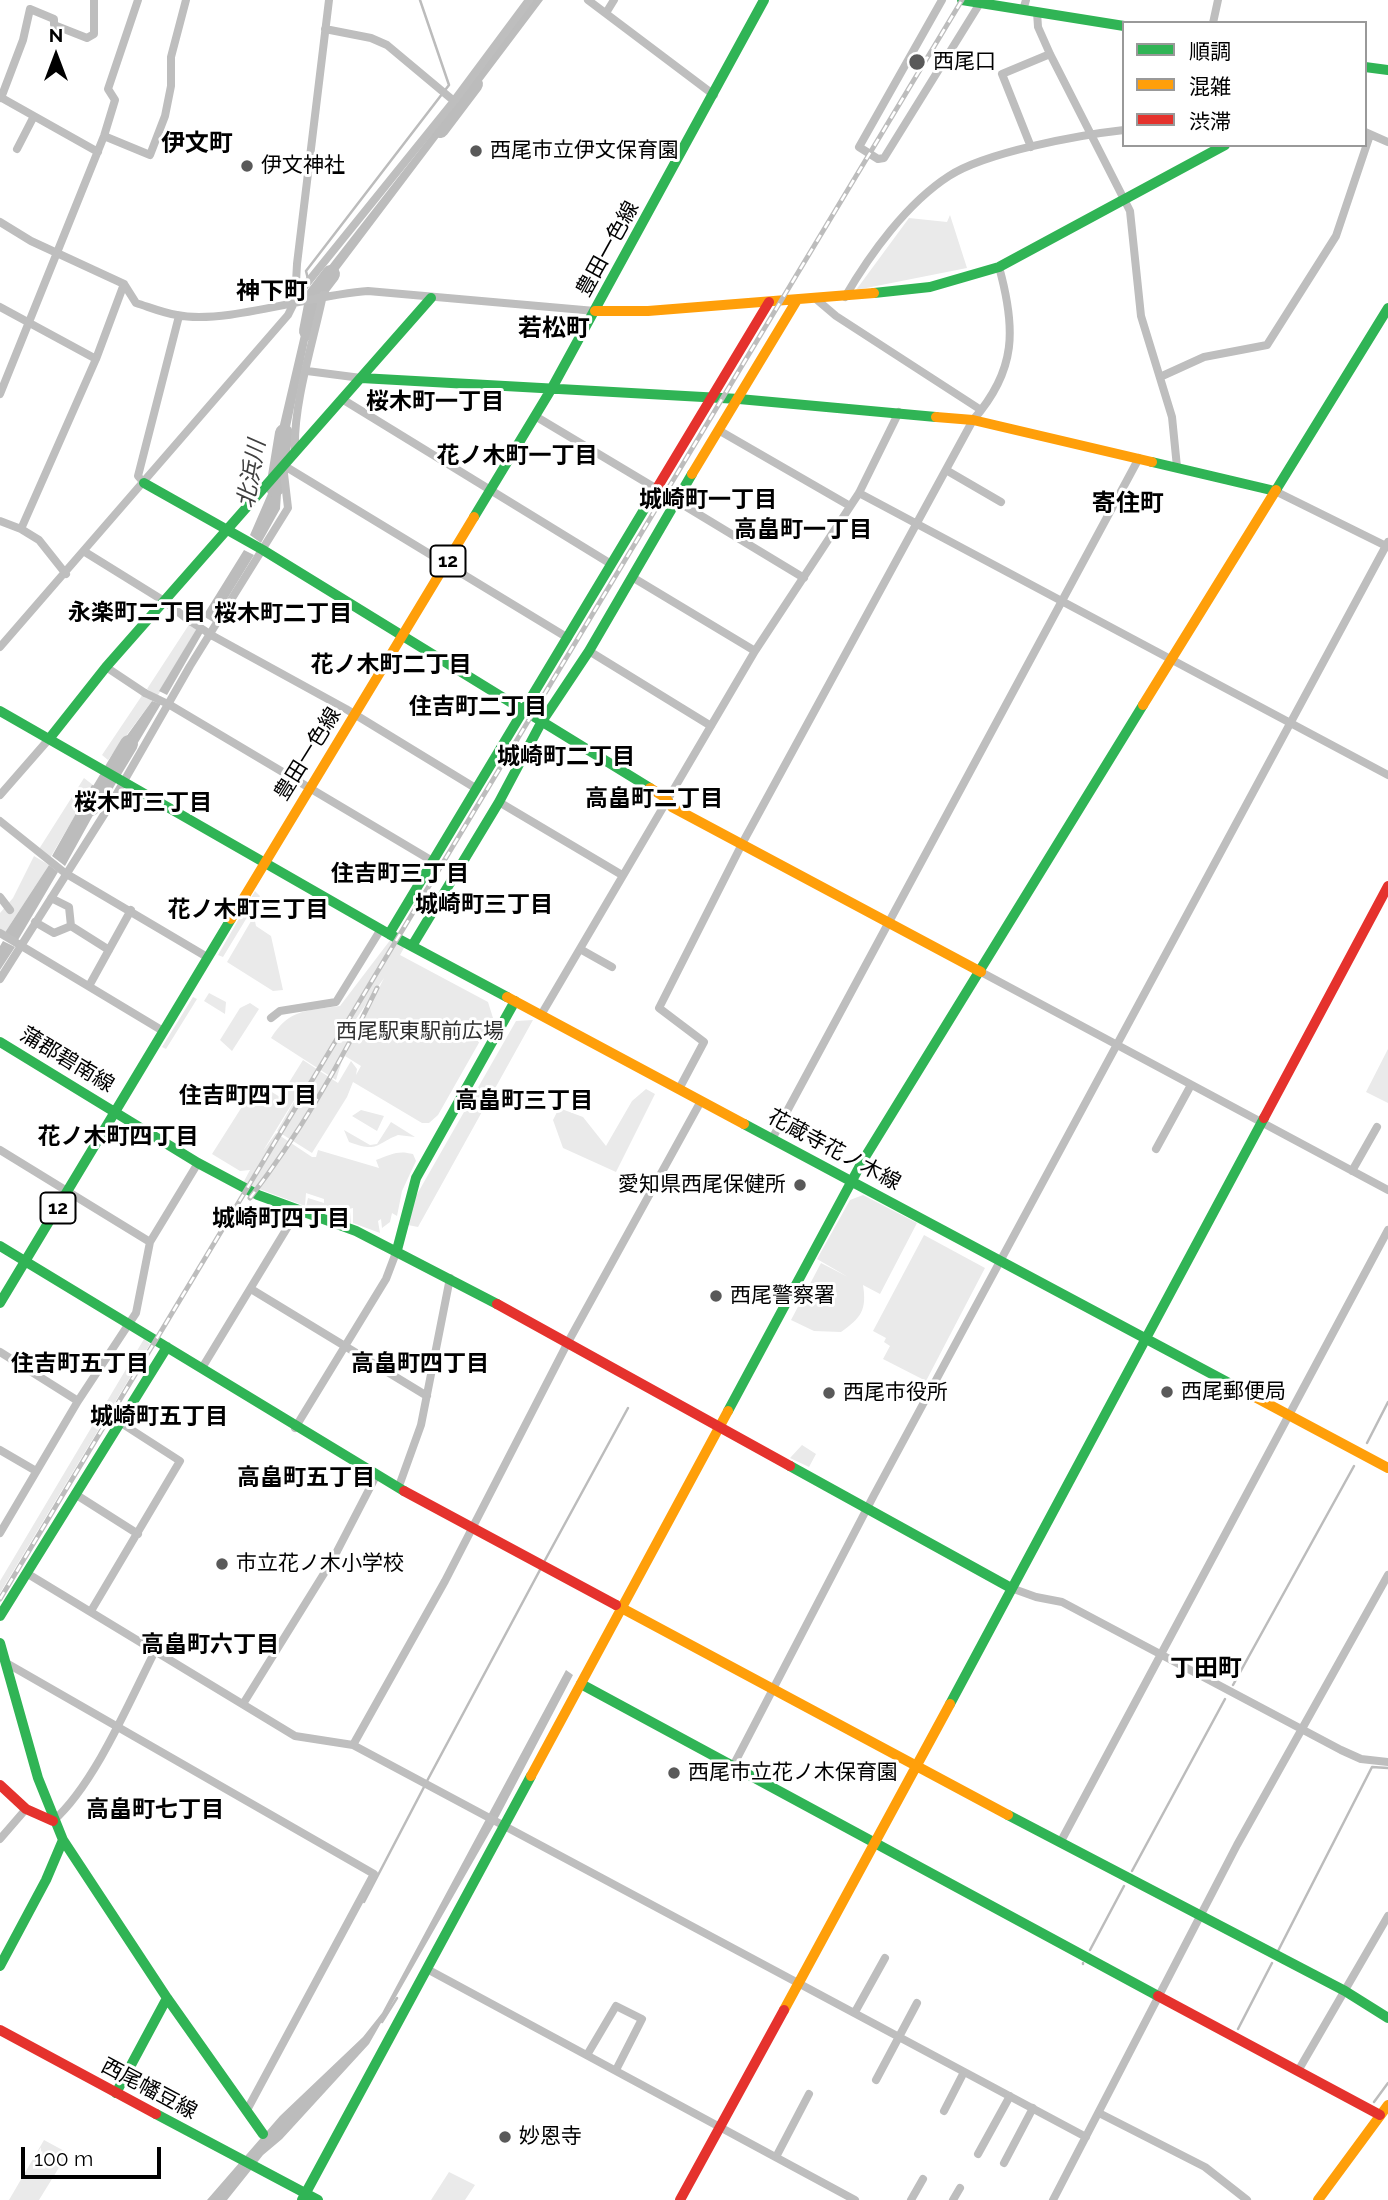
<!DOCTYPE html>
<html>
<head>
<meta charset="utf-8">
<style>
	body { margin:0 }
	#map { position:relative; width:1388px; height:2200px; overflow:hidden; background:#fff; font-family:Raleway,"Noto Sans JP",sans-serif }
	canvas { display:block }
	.legend { position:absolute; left:1122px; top:21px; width:245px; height:126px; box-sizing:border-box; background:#fff; border:2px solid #999; margin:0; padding:9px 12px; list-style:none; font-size:21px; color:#000 }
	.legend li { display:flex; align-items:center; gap:14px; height:35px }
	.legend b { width:35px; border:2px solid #999 }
	.north { position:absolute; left:21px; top:21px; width:70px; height:70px; -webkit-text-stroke:5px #fff; paint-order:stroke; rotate:0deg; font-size:19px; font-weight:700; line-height:28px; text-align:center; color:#000 }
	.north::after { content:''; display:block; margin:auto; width:24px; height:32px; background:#000; clip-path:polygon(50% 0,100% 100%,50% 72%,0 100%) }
	.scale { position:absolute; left:21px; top:2147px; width:140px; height:32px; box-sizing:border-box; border:4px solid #000; border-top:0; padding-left:9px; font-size:21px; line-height:24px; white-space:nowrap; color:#000; -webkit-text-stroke:5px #fff; paint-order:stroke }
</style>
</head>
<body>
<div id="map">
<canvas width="1388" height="2200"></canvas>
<ul class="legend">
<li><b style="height:9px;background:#30b455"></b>順調</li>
<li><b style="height:9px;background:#ff9f0a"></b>混雑</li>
<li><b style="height:9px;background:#e5322d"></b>渋滞</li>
</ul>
<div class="north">N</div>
<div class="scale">100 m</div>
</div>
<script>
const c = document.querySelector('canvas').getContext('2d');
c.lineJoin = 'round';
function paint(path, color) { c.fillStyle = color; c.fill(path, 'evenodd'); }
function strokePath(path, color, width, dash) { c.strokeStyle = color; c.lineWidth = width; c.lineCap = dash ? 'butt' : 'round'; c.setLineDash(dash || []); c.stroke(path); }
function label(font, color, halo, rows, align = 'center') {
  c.font = font + ' Raleway,"Noto Sans JP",sans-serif'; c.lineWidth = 6; c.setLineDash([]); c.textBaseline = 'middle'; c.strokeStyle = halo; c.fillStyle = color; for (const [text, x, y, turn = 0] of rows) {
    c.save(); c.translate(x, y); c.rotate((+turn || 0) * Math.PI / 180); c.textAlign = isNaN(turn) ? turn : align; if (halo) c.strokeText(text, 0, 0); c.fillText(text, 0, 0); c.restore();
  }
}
paint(new Path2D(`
	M950,215L967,268L856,290L909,218L947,222Z
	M190,623L197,628L157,697L147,689Z
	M143,694L152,701L108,760L102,755Z
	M84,778L93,785L50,858L39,849Z
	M34,856L49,865L4,934L0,931V913L13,898Z
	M255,891L260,896L223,957L218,955Z
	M254,916L256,926L271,936L283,990L273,991L227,962Z
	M391,939L405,946L400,955L488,1002L493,1018L438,1115L429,1123H422L353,1082L347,1097L312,1153L277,1131L307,1079L263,1151L276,1133L312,1157H316L318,1150L379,1168L376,1160C392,1154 398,1150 413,1154L416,1161L402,1191L397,1216L392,1213L390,1222L382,1228L381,1219L378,1221L380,1233L353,1223V1208L345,1210L350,1211L351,1223L306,1207L308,1198L324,1203V1199L306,1193L305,1206L243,1183L250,1170L240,1171L212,1154L257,1083L280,1097L303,1060L338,1083L351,1061L357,1069L356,1075L361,1066L345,1056L384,978L354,1022L336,1080L271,1038C290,1008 307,1011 340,1006Z
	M209,993L226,1002L225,1014L204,1001Z
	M193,997L197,999L166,1049L162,1047Z
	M250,1003L259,1009L232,1051L220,1040L240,1008Z
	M533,1020L418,1227L408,1225L416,1196L516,1021Z
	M1388,1049V1103L1366,1092Z
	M646,1089L655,1094L616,1172L563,1148L553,1120L559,1108L583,1117L606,1146L632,1101Z
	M361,1110L384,1116L377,1131L352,1116Z
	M391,1122L415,1137L398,1135C375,1144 379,1153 349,1142L344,1130L370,1145L377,1144Z
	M863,1195L917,1223L880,1294L863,1285C867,1310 861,1318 841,1332L814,1331L791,1320L821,1263L848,1277L817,1259L850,1200Z
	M924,1235L985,1268L926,1381L883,1359L890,1346L884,1342L886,1338L873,1331Z
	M144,1339L150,1344L0,1593V1581Z
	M802,1445L816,1454L809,1467L790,1458Z
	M44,2140L68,2153L39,2200H9Z
	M449,2172L475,2185L465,2200H431Z`), '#eaeaea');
paint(new Path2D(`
	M533,0H543L463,106L457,100Z
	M452,108L457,113L321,293L311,289Z
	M315,307L285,451L271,463L307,309Z
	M282,478L280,509L261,543L250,535L270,489Z
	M244,550L254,555L213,622L203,616Z
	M197,628L203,632L167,695L159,691Z
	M152,701L161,704L124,766L110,759Z
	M92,785L107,790L65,866L52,856Z
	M49,865L58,872L18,940L4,934Z
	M3,941L15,947L0,970V946Z
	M566,1670L573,1675L499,1816L369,2044L282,2139L263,2155L227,2200H207L280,2116L363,2037L382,2013Z`), '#bcbcbc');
strokePath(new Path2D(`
	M308,279L306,271L449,85L420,0
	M1367,1443L1388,1402
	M544,1562L628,1408
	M1233,1685L1354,1466
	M427,1781L541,1568
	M1132,1871L1225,1699
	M364,1902L424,1787
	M1090,1950L1124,1886
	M1278,1951L1372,1767L1388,1768
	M1083,1964V1963
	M382,2022L397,1998
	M1238,2029L1272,1963
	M1374,2102L1388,2083`), '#bcbcbc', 2.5);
strokePath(new Path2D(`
	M440,129L474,84
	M308,331L315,295L331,274
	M275,488L284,433
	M91,807L129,744`), '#bcbcbc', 18);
strokePath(new Path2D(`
	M588,0L714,95
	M942,0L859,147L878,159L884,158L982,0
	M1023,10L1026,0
	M1037,12L1038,27L1050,54L1130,211L1141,316L1172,417L1177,467
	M606,13L614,0
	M1213,23L1218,0
	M325,29L371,38L387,45L454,101
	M0,97L98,152
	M1,98L23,40L30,9L54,19V25L87,38L94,34V0
	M1365,132L1388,142
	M104,136L150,155L165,116L171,86V57L186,0
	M1031,147L1002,74L1050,54
	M17,149L34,116
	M0,222L31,241L124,284L136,303C149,307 163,313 177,315C225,325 314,294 368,291L595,311
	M845,297C870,254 907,203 949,176C986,152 1079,135 1124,130
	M295,298L454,101L529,0
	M816,299L836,316L981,410
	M0,307L96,359
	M307,371L361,378
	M1160,377L1204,357L1267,345L1336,236L1370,135
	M0,394L104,136L115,100L108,89L138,0
	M342,399L611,564
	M535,416L657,489
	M720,431L850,506
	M295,451C293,404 313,343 323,295H326
	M283,465L568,638
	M946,470L1001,502
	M144,483L138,476L179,316
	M1275,491L1388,547
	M859,493L1388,775
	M675,500L804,578
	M0,521L21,529
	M85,552L164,601L190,621
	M66,574L39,540L21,529L96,359L124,284
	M632,577L755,651
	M213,636L346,709L477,789
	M0,647L288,315L295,301L297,264L329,0
	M589,651L711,726
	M106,667L145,693
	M170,705L434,862
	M0,795L49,739
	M499,802L622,875
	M0,821L65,873L207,957
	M0,897L10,910
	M51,898L69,907L71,926L109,950
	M35,922L54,933L71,926
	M0,933L163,1031
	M580,949L612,967
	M981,972L1388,1190
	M0,979L112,802L190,666L288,508L283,465
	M89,986L131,910
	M541,1015L755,651L859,493L899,412
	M271,1018L280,1011L336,1002L381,929
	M679,1089L704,1042L659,1008L743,842L973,420C1017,370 1016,328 999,267
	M772,1139L1139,458
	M1156,1149L1191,1085
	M0,1150L150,1242
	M1352,1171L1377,1127
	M251,1289L427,1396
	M0,1352L78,1401
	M202,1368L298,1210
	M295,1428L386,1279L397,1250
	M0,1450L36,1471
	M399,1486L421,1425L450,1278
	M75,1494L138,1534
	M0,1533L78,1401L136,1313L150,1242L198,1163
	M28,1574L295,1736L353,1745L1086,2137
	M1011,1588L1036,1597L1062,1602L1341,1750L1361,1759L1388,1762
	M91,1611L180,1461L121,1423
	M8,1664L374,1874L247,2110
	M243,1704L333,1559L376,1476
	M353,1745L445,1581L567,1344L701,1101
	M733,1766L874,1495L1388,542
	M53,1821C95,1784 130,1700 156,1649
	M0,1839L26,1809
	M1060,1843L1388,1230
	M427,1969L855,2200
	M855,2012L885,1958
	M587,2055L616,2006L642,2019L616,2070
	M1298,2071L1388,1916
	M876,2080L917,2003
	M944,2111L964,2072
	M1099,2113L1205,2167L1247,2200
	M978,2154L1010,2096
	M776,2157L809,2094
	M1004,2163L1033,2108
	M911,2200L923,2179
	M953,2200L960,2188
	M1053,2200L1237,1845L1388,1575`), '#bebebe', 8);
strokePath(new Path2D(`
	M962,0L1124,26
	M1365,67L1388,70
	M874,293L930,287L999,267L1225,145
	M361,378L739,399L936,417
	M1152,462L1275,491
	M144,483L263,550L650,788
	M1276,490L1388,308
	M474,517L552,388L764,0
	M0,711L389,934L507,997
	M49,739L106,667L431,298
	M389,934L648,503
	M412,946L499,802L541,723L589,651L692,474
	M0,1042L198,1163L258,1195L356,1231L497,1304
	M744,1124L1240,1389
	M0,1246L404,1491
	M397,1250L416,1178L515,1001
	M0,1303L231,919
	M728,1411L862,1162L1143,705
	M790,1466L1011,1588
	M0,1616L167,1347
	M0,1643L38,1778L63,1840L167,1998L263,2134
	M581,1684L1158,1996
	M950,1704L1264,1118
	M1008,1815L1345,1991L1388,2018
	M0,1966L46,1880L63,1840
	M116,2093L167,1998
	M156,2114L318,2200
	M302,2200L531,1776`), '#30b455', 10);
strokePath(new Path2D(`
	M595,311H648L874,293
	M936,417L973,420L1152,462
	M692,474L797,300
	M1143,705L1276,490
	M650,788L666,798L672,807L981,972
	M231,919L474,517
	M507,997L744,1124
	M1240,1389L1388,1468
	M616,1605L1008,1815
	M531,1776L728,1411
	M784,2010L950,1704
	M1318,2200L1388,2105`), '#ff9f0a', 10);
strokePath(new Path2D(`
	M648,503L769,302
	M1264,1118L1388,886
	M497,1304L790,1466
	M404,1491L616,1605
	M0,1785L26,1809L53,1821
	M1158,1996L1380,2115
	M0,2030L156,2114
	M680,2200L784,2010`), '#e5322d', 10);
const rail = new Path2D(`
	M250,1198C299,1134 342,1061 377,988
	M0,1599L962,0`);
strokePath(rail, '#bdbdbd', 5);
strokePath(rail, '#fff', 2.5, [8]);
strokePath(new Path2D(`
	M190,621L213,636
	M145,693L170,705`), '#bebebe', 8);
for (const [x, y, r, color] of [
	[917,62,9,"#595959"],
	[476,151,7,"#595959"],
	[247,166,7,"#595959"],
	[800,1185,7,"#595959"],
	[716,1296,7,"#595959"],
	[1167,1392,7,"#595959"],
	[829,1393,7,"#595959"],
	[222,1564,7,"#595959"],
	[674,1773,7,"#595959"],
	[505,2137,7,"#595959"]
]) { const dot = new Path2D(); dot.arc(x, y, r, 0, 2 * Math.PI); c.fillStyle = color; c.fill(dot); strokePath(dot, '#fff', 2.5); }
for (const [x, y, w] of [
	[448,561,35],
	[58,1208,35]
]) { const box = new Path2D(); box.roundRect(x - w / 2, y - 15.5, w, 31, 5); c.fillStyle = '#fff'; c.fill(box); strokePath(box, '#000', 2); }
label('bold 19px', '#000', null, [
	["12",448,561],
	["12",58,1208]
]);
label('21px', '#000', '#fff', [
	["西尾口",933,62],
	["西尾市立伊文保育園",490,151],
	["伊文神社",261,166],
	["愛知県西尾保健所",786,1185,"right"],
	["西尾警察署",730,1296],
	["西尾郵便局",1181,1392],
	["西尾市役所",843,1393],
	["市立花ノ木小学校",236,1564],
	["西尾市立花ノ木保育園",688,1773],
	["妙恩寺",519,2137]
], 'left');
label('21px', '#000', '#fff', [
	["豊田一色線",608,249,-61],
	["豊田一色線",308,754,-58],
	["蒲郡碧南線",67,1060,31],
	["花蔵寺花ノ木線",834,1150,28],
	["西尾幡豆線",149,2089,28]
]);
label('21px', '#2f2f2f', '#fff', [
	["西尾駅東駅前広場",420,1032]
]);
label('bold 23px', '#000', '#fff', [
	["桜木町一丁目",435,402],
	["花ノ木町一丁目",517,456],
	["城崎町一丁目",708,500],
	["高畠町一丁目",803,530],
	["永楽町二丁目",137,613],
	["桜木町二丁目",283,614],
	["花ノ木町二丁目",391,665],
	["住吉町二丁目",478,707],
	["城崎町二丁目",566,757],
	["高畠町二丁目",654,799],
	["桜木町三丁目",143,803],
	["住吉町三丁目",400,874],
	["城崎町三丁目",484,905],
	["花ノ木町三丁目",248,910],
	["住吉町四丁目",248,1096],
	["高畠町三丁目",524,1101],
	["花ノ木町四丁目",118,1137],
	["城崎町四丁目",281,1219],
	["住吉町五丁目",80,1364],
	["高畠町四丁目",420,1364],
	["城崎町五丁目",159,1417],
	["高畠町五丁目",306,1478],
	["高畠町六丁目",210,1645],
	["高畠町七丁目",155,1810]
]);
label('italic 23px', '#404040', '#fff', [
	["北浜川",252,474,-80]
]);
label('bold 24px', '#000', '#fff', [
	["伊文町",197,144],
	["神下町",272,292],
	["若松町",554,329],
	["寄住町",1128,504],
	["丁田町",1206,1669]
]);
</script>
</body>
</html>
